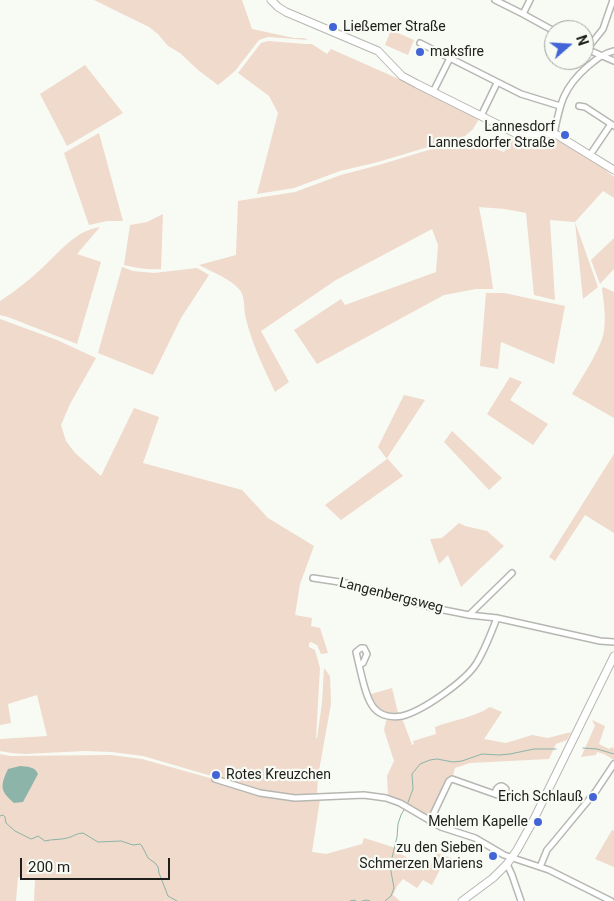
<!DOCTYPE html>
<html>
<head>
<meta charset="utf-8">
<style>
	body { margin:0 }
	#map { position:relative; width:614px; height:901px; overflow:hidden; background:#f8faf4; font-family:Roboto,sans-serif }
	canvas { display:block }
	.north { position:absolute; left:544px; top:20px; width:50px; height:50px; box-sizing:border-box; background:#f8faf4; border:1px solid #a1a29e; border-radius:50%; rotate:71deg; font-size:14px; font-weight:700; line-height:20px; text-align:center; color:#1e1e1c }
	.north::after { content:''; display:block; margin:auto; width:18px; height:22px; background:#4364d6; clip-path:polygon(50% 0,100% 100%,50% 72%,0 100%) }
	.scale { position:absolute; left:20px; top:858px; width:150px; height:22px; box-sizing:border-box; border:2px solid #1e1e1c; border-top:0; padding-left:6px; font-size:15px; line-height:18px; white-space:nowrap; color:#1e1e1c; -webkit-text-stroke:4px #f8faf4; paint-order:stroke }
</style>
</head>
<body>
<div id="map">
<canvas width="614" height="901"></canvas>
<div class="north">N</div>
<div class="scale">200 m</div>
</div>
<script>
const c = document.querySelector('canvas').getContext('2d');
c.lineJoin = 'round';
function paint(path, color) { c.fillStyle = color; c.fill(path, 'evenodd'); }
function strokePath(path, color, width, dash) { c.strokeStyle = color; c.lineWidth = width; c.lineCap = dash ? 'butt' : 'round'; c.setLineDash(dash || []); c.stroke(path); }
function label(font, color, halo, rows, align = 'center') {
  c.font = font + ' Roboto,sans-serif'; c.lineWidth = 4.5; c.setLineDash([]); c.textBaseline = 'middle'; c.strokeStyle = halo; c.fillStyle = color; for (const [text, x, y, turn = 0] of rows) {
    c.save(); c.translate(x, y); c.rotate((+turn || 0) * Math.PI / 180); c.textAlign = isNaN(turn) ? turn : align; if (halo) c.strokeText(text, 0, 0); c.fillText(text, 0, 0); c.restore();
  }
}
paint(new Path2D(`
	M94,0H242L252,29L294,38H304L308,40L268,37L259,40L235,71L218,85L198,70L180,53L168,46L158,34L149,27Z
	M391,30L414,40L408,55L385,45Z
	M268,41L305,44H312L327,54L331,49L401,80L479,119L473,129L465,136L378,162L340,171L294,188L257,194L278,113L269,96L238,73L261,43Z
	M85,65L123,113L67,146L40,94Z
	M99,133L123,221H107L89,225L64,153Z
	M514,136C529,141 540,135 555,137L592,159L614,177V198L603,191L575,222L598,287L583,299L575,222L550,220L555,300L534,295L526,213L505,209L479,207L489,260L493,289H476L444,295L317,364L294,330L341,299L345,305L436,272L438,245L432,229L336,280L261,331L289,382L275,392C264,368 252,344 246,319C243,310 246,296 239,289C229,278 212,272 199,265L236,255L238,201L295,192L341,175L379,165L468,138L504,152Z
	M163,214L161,269C148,270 136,268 124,265L130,225L147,222Z
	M100,227L77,254L101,262L77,344L8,317L0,315V301C14,292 28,281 40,270C59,253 74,231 100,227Z
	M614,238V269L600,284L591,260Z
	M122,267L133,271L154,273L197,268L209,275L181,318L153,375L98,353Z
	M603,287L614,292V418L572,394C581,379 602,347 604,331C606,317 604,303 602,289Z
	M486,293H504L565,306L554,364L501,342L498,369L480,366Z
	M0,319L57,340L96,358L70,404L61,425L66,441L75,453L101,476L134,408L159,417L143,463L242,490L268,518L314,546L300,584L295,615L312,618L311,626L320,628L328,653L321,654L317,645L311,642L309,643V647L315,650L320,668L316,738H317L322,703L324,668L330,676L331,704L318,776L317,796H295L260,792L222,779L143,756L112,752L84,751L25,754L11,753L0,751V739L47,736L37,695L8,704L11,723L0,725Z
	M510,377L522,382L510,400L548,424L533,445L487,414Z
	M404,395L425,400L387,458L403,476L341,520L325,505L387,459L378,447Z
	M452,431L502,478L489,490L444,442Z
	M614,454V533L585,515L555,561L549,557Z
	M459,523L465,526L487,531L504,546L461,587L448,555L439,564L430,539L442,538Z
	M392,688L398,713C385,714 374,707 371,694Z
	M490,707L502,712L484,739L506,743L532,735L548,738L571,732L567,740L556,744L549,759L470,763L455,768L453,775L447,779L431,814L426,815L404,801L388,795L387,776L394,761L384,730L386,721L388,719L402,718L412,745L414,744L413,741L436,734L435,727C453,720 473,718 490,707Z
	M592,720L605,726L599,744L609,749L612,747L614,749V760L604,754L597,752L596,755L581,757L595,726Z
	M0,754L10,756L111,755L142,759L224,782L259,794L320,799L312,852L326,854L362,844L364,838L399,849L398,853L429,868L437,853L463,862L460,869L443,864L432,885L423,880L417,888L403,879L397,886L393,895L400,901H168L165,900V901H34L35,879L18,877L16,901H0Z
	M612,830L614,831V867L595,859Z`), '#efdacc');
paint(new Path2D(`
	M20,766C27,767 35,766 38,774L23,802L14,803C0,791 0,786 8,769Z`), '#8cb4a9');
strokePath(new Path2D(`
	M583,748L597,749L614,754
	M407,805L413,789L412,774L420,764L430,760L437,759L453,762L462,761L482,754L499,755L510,754L534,749H556
	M0,816L3,815L5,817L6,823L15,831L31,839L34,838L38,836L45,841C52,839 60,840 67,838C73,837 76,833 83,833L98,842L121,841L133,845L140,844L142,846L148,858L155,863L158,867L159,873L168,896L177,901
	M350,901L355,900L356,901
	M362,901L366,900L370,901
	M385,901L391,896L394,888L390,866L397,837L398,824L401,815L405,808`), '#8cb4a9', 1);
const street = new Path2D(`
	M495,0L523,14L554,31
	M523,14L530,0
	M420,43L521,94L560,106
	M584,48L614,61
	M587,49L603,29L613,0
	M433,92L450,58
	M579,106L585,107L614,126
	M481,116L497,83
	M554,134C560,104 563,88 587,67C597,59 602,54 614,51
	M590,155L611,124
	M313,578L346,583L429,607L469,615L497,618L600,641L614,642
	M469,615L512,573
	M359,665L356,652L361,648H364L367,654L363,663L359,665C362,677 366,699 374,708C381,716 392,718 402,716C423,711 465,681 476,664C485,650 491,633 497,618
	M215,779L260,793L295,798L364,795L386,798L400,803L441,827L475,838L504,855L549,870L611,901
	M430,821L449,781L452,779L503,797L505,794L506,789C501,783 496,787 495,794
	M507,864L512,875L521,901
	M540,867L547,850L553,843L596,791L614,764`);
const secondary = new Path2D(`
	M271,0L278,7L286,12L378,51L402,76L417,84L515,133C529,137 543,130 557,135L614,170
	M462,901L493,878L507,864L517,850L533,821L614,656`);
strokePath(street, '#b6b7b2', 8);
strokePath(secondary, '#b6b7b2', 9);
strokePath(street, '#fff', 5);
strokePath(secondary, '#fff', 7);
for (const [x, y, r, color] of [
	[333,27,5,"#4364d6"],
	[420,52,5,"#4364d6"],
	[565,135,5,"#4364d6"],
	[216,775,5,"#4364d6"],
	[593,797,5,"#4364d6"],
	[538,822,5,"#4364d6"],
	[493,856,5,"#4364d6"]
]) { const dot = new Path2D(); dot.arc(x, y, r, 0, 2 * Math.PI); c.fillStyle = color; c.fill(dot); strokePath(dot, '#f8faf4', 2); }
label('14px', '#1e1e1c', '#f8faf4', [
	["Ließemer Straße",343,27,"left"],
	["maksfire",430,52,"left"],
	["Lannesdorf",555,127],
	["Lannesdorfer Straße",555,143],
	["Rotes Kreuzchen",226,775,"left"],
	["Erich Schlauß",583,797],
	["Mehlem Kapelle",528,822],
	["zu den Sieben",483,848],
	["Schmerzen Mariens",483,864]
], 'right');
label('14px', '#1e1e1c', '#f8faf4', [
	["Langenbergsweg",391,596,14]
]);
</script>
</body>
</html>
